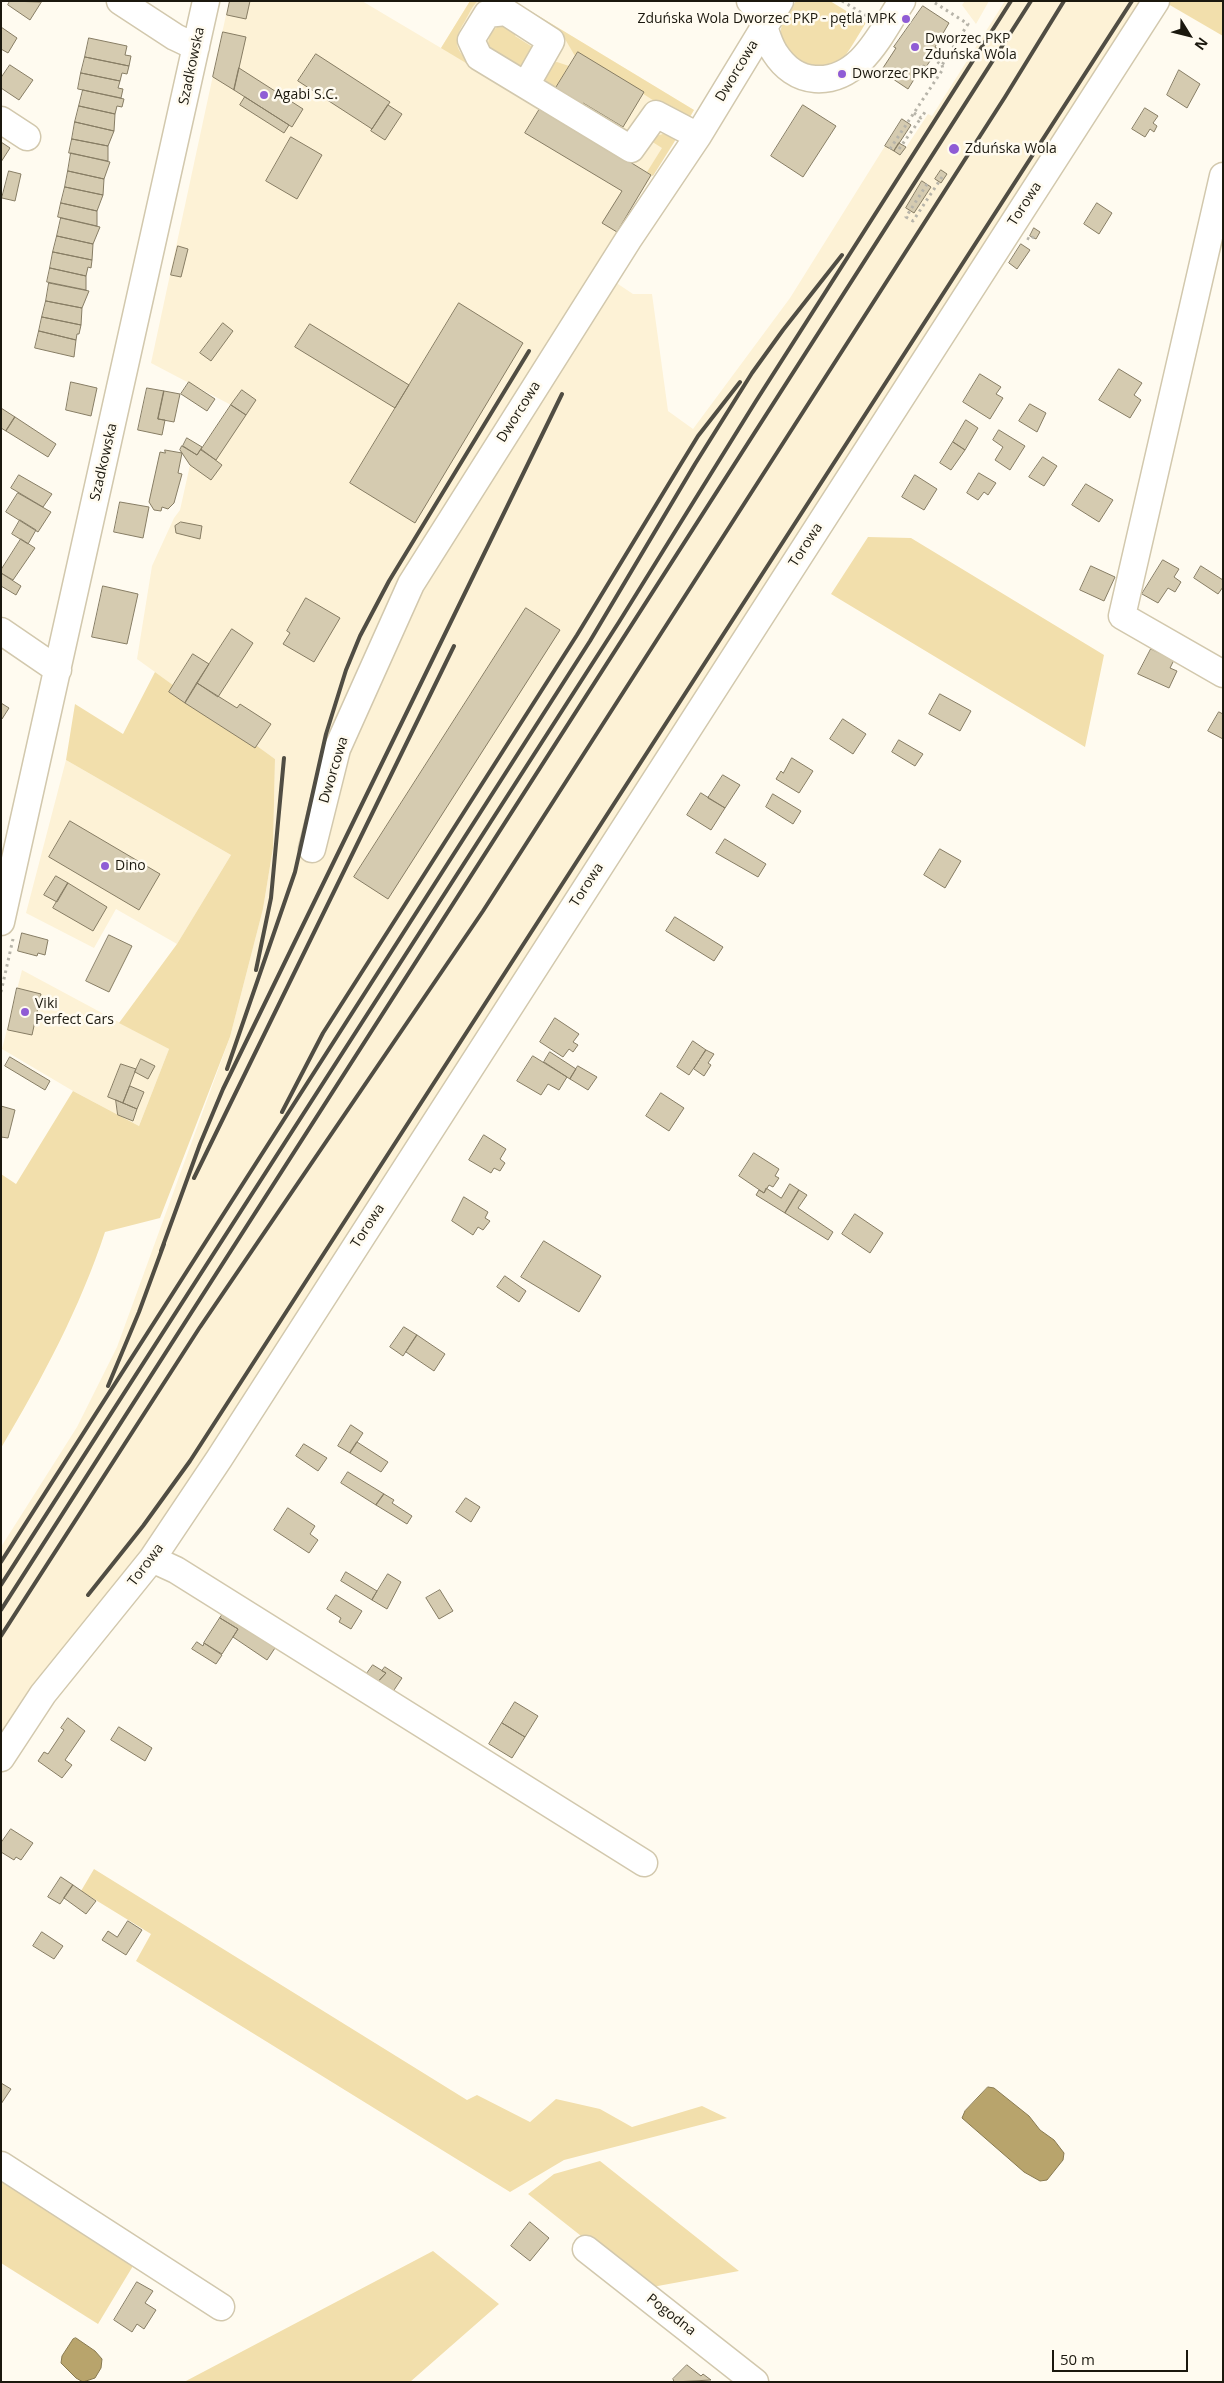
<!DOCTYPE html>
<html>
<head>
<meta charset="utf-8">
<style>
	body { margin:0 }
	#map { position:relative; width:1224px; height:2383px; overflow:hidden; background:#fffbf0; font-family:"Open Sans",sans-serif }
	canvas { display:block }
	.frame { position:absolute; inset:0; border:2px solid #1b180e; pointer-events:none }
	.north { position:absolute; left:1164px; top:10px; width:50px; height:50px; -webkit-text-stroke:4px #fffbf0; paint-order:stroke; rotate:126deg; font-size:14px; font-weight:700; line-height:20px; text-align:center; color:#1b180e }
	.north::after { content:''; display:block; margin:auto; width:18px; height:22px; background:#1b180e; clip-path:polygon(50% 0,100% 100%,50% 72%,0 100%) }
	.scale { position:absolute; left:1052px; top:2350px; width:136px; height:22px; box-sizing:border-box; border:2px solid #1b180e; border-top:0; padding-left:6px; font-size:15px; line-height:18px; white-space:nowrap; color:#1b180e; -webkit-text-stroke:4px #fffbf0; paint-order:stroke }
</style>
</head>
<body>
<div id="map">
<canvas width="1224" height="2383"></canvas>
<div class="frame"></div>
<div class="north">N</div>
<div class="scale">50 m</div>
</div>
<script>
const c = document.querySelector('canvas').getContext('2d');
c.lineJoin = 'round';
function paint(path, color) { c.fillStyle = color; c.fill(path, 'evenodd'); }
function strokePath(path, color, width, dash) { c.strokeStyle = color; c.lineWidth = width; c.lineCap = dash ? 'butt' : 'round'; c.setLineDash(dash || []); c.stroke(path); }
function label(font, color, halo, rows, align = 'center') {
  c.font = font + ' "Open Sans",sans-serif'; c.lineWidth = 5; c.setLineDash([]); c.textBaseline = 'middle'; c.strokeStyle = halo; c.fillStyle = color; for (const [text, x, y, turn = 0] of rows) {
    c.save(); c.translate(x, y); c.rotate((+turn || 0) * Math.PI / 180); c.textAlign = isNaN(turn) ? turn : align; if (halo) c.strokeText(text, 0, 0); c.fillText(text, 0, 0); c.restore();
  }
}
paint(new Path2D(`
	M229,1H362L441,48L470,1H514L694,110L594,268L633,294H652L668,411L693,429L790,298L885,146L901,155L928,114L932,116L1005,1H1144L1102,60L183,1494L124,1573L56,1657L1,1733V1547L77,1427L117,1347L230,1037L263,909L273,848L275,759L137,659L152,566L174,518L180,510L190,465L231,405L151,363Z
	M965,1H989L976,24L962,5Z
	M66,760L231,855L177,944L116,909L94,948L26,913Z
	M22,970L169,1049L139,1126L73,1091L2,1049Z`), '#fdf2d6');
paint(new Path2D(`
	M470,1H478C472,6 469,14 465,21C448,47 460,54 481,72L441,48Z
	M514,1L694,110L687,122L578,52L575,56L565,39L518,10Z
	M796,1H830L866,23C859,33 844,63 833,67C811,74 778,54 781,29C782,19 791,9 796,1Z
	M1169,1H1223V36L1168,4Z
	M505,24L517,32L515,36L534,48L523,71L488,49C488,35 491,28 505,24Z
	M557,62L569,66L554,91L544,78L551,63Z
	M663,134L678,136L653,176L647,172L662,148L651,141L656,136Z
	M868,537L911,538L1104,655L1085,747L831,594Z
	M155,672L275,759L273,848L263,909L230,1037L160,1218L105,1232C80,1308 42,1379 1,1448V1174L16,1184L73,1091L139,1126L169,1049L119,1023L177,944L231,855L66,760L75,704L123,734Z
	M94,1869L467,2100L477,2095L530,2122L556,2099L600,2109L632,2127L702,2106L727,2118L564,2160L510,2192L136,1961L151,1934L81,1891Z
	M600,2161L739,2271L647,2288L528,2194L554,2174Z
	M1,2175L136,2261L98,2324L1,2263Z
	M433,2251L499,2304L410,2382H184Z`), '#f2dfac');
const water = new Path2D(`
	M988,2087L994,2088L1029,2116L1040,2130L1054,2140L1064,2153L1063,2160L1047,2180L1040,2181L1024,2172L962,2118L965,2111Z
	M76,2338L95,2351L102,2359L101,2368L95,2378L83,2382L76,2378L61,2363L62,2356L73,2339Z`);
paint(water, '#b8a46c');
strokePath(water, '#897a50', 1);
const building = new Path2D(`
	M10,1L40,2L42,1L30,20L8,5Z
	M230,1H250L246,19L227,15Z
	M923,6L949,23L935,47L938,49L926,67L923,65L908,89L881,71L896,48L894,47Z
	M1,27L17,38L8,53L1,49Z
	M223,32L246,37L234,90L213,77Z
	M89,38L127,46L125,55L131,56L129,66L85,57Z
	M578,52L644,92L623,127L583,103L581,107L554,91Z
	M316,54L390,102L372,129L298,81Z
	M85,57L129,66L127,74L122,73L120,81L81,73Z
	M10,65L33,80L19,100L1,88V78Z
	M239,68L303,109L292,127L234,90Z
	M1179,70L1200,84L1187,108L1167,95Z
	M81,73L120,81L118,88L123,89L121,98L78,89Z
	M83,90L124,99L122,107L117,106L115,114L79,106Z
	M245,97L289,125L284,133L240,105Z
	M388,105L402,114L385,140L371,131Z
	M803,105L836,126L803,177L771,156Z
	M79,106L115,114L114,131L75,122Z
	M541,107L651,175L617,232L602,223L622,191L525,133Z
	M1145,108L1158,116L1153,123L1157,126L1154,132L1150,129L1145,137L1132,129Z
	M902,119L911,125L894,151L885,146Z
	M75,122L114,131L108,146L72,139Z
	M291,137L322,155L297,199L266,181Z
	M72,139L108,146V161L69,153Z
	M1,142L10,148L1,162Z
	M899,143L906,147L900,155L894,151Z
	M71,153L110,162L104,179L68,171Z
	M941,170L947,174L941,183L935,179Z
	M9,171L21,174L15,201L2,198Z
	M68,171L104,179L103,195L65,187Z
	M922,181L931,187L914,213L906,208Z
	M65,187L103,195L97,211L61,203Z
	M61,203L97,211V226L58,217Z
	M1097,203L1112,213L1099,234L1084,224Z
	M61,218L100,227L93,244L57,236Z
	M1034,228L1040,232L1036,239L1030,236Z
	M57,236L93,244L92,260L53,252Z
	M1021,244L1030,250L1017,269L1009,263Z
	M178,246L188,249L181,277L171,275Z
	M53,252L92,260L91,268L88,267L86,276L50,268Z
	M50,268L86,276V290L47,282Z
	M49,283L89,291L82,308L46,301Z
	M46,301L82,308L81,325L42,317Z
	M459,303L523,343L415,523L350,483Z
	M42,317L81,325L79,334H77L76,340L39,331Z
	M223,323L233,331L211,361L200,353Z
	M310,324L409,385L395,408L295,347Z
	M39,331L76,340L74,357L35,348Z
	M1119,369L1142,383L1134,395L1141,400L1130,418L1099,400Z
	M980,374L1001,387L996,394L1003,398L990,419L963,402Z
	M71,382L97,388L91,416L66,410Z
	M189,382L215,399L207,411L181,394Z
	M147,388L164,391L158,419L165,420L162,435L138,430Z
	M242,390L256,400L246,415L231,405Z
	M164,391L180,394L174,422L158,419Z
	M1030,404L1046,413L1037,432L1019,421Z
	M231,405L246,415L216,460L201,450Z
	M1,408L15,417L6,431L1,428Z
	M15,417L56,444L48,457L6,431Z
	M966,420L978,428L965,450L953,442Z
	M999,430L1025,446L1010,470L995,460L1003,447L993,440Z
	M187,438L202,447L197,455L183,446Z
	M953,442L965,450L951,470L940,463Z
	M182,446L197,455L201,449L222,465L211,480L190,465L180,450Z
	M165,450L182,453L178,473L182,474L174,503L168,509L162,507L161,511L154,510L149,502L160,452L165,453Z
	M1043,457L1057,466L1044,486L1029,477Z
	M979,473L996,483L988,495L984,492L978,500L967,493Z
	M19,475L52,494L43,507L11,488Z
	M915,475L937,489L924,510L902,497Z
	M1086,484L1113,500L1099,522L1072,505Z
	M18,493L51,512L38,532L6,512Z
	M120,502L149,507L143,538L114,532Z
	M20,520L36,530L28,544L12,534Z
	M181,522L202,526L200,539L176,533L175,526Z
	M21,539L35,548L13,580L1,573V570Z
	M1163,560L1179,569L1174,577L1181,582L1175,592L1168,588L1158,603L1142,594Z
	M1091,566L1115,577L1104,601L1080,590Z
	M1201,566L1223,580V587L1218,594L1194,578Z
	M1,573L21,586L16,595L1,586Z
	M103,586L138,594L127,644L92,637Z
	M306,598L340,618L314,662L283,644L290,633L287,631Z
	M526,608L560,630L388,899L354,877Z
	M232,629L253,643L218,697L197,683Z
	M1151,649L1174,660L1170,668L1177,671L1169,688L1138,674Z
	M193,654L209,664L185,703L169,692Z
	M197,683L237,708L240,704L271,724L255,748L185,703Z
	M940,694L971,711L960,731L929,714Z
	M1,703L9,708L2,719H1Z
	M1219,712L1223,714V739L1208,731Z
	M843,719L866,734L853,754L830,739Z
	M899,740L923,754L915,766L892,752Z
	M792,758L813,771L799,793L776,779L781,771L783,773Z
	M723,775L740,785L725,808L708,798Z
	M701,793L725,808L711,830L687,815Z
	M773,794L801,811L793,824L766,807Z
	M70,821L160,874L139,910L49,857Z
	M725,839L766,864L758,877L716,853Z
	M940,849L961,861L945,888L924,875Z
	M56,876L68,883L57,902L44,895Z
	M68,883L107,907L93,931L53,908Z
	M675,917L723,947L714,961L666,931Z
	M22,933L48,940L45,955L38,953L37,956L18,951Z
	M109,935L132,946L109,992L86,981Z
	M17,988L41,994L32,1035L8,1030Z
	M555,1018L579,1034L573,1042L578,1045L573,1052L569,1049L563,1057L540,1042Z
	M693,1041L706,1050L689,1075L677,1067Z
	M706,1050L714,1054L708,1063L711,1065L704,1076L694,1069Z
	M550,1052L576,1069L570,1079L544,1062Z
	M533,1056L567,1077L559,1090L548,1084L541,1095L517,1081Z
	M10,1057L50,1081L45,1090L5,1066Z
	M141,1059L155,1066L148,1079L135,1072Z
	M121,1064L136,1069L123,1103L108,1097Z
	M578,1066L597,1077L588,1090L570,1079Z
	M130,1086L144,1092L137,1109L123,1103Z
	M661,1093L684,1108L669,1131L646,1116Z
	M116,1100L137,1109L133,1121L118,1115Z
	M1,1106L15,1110L8,1138L1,1137Z
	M484,1135L506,1149L500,1159L505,1163L500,1171L494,1168L491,1173L469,1160Z
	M754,1153L779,1169L775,1176L779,1178L773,1187L769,1185L764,1193L739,1176Z
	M790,1184L799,1190L785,1213L756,1195L759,1190L764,1193L766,1188L781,1198Z
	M799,1190L807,1195L798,1208L833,1232L828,1240L785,1213Z
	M464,1197L488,1212L485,1218L490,1221L483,1230L478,1227L473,1235L452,1221Z
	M855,1214L883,1233L870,1253L842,1234Z
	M544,1241L601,1276L579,1312L521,1277Z
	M505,1276L526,1291L519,1302L497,1287Z
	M404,1327L417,1335L403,1356L390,1347Z
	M417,1335L445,1354L434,1371L406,1352Z
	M351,1425L363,1433L350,1453L338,1446Z
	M357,1442L388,1462L381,1472L350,1453Z
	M304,1444L327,1458L318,1471L296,1456Z
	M348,1472L384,1494L376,1505L341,1483Z
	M384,1494L394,1500L392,1503L412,1516L407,1524L376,1505Z
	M466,1498L480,1507L471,1522L456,1512Z
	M288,1508L315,1526L310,1534L318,1540L309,1553L274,1530Z
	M346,1572L377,1591L372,1600L341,1581Z
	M388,1574L401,1582L387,1609L372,1600Z
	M440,1590L453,1611L439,1619L426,1598Z
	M336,1595L362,1611L351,1629L339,1622L341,1618L327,1609Z
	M225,1611L277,1645L267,1660L233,1637L238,1629L220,1618Z
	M220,1618L238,1629L222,1654L204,1643Z
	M197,1642L203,1646L204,1643L222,1655L216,1664L192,1649Z
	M373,1665L386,1673L374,1686L363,1679Z
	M385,1667L402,1678L390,1696L374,1686L386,1673L382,1671Z
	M515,1702L538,1716L525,1737L502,1723Z
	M68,1718L85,1731L65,1760L72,1765L62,1778L38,1761L44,1752L48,1754L64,1730L61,1728Z
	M502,1723L525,1737L512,1758L489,1744Z
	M119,1727L152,1748L145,1761L111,1740Z
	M11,1829L33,1843L21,1860L16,1857L14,1860L1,1852V1843Z
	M61,1877L73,1885L60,1904L48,1897Z
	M73,1885L96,1901L86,1914L64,1898Z
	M128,1921L142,1930L126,1955L102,1940L108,1931L117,1937Z
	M42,1932L63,1946L54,1959L33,1946Z
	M1,2083L11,2089L1,2104Z
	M530,2222L549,2238L530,2261L511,2246Z
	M137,2282L153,2291L145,2303L156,2310L144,2329L137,2324L132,2332L114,2320Z
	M687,2365L701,2376L703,2374L711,2380L674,2382L673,2379Z`);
paint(building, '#d5cbb0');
strokePath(building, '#877d64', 1);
const minor = new Path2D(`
	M120,1L175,37L196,47
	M750,1C765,15 764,37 775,53C784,67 798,78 815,79C860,82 881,33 902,1
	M526,85L551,41L506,12L487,14L471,40L479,57L631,149L656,114L698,136
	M1,120L27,137
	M1223,176L1122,616L1223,674
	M1,631L58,670
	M312,849L337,749L411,584L628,240L698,136L780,1
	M1,922L206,1
	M152,1559L176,1570L644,1863
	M1,1758L43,1694L152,1559L219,1459L1156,1
	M1,2165L221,2307
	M586,2249L755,2382`);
strokePath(minor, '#d2c8ad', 29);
strokePath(new Path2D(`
	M842,1L867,16
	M932,58L942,65L968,24L932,1
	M914,113L921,118L925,112
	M890,149L943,69L942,65
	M899,149L921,118
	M927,184L906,217L913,221L942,177
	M1027,238L1031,240L1035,234
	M1,992L13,939`), '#b7b4a9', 3, [2.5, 4]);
strokePath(minor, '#fff', 26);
strokePath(new Path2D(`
	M256,970L271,898L284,758
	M227,1069L295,872L326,734L346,670L360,636L389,581L529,351
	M282,1112L323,1033L577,635L679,467L698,436L740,382
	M194,1178L454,646
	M161,1251L200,1144L223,1089L562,394
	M108,1386L139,1312L164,1244
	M1,1562L590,641L695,464L752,373L783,330L842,255
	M1,1585L619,622L756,401L1011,1
	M88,1595L143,1526L190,1461L1132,1
	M1,1610L1031,1
	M1,1636L200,1327L483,911L1005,97L1064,1`), '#504d43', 4);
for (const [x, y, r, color] of [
	[906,19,5,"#8f5cd5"],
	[915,47,5,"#8f5cd5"],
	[842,74,5,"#8f5cd5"],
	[264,95,5,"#8f5cd5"],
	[954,149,6,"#8f5cd5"],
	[105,866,5,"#8f5cd5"],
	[25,1012,5,"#8f5cd5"]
]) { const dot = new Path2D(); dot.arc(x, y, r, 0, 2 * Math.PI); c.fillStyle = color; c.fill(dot); strokePath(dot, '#fffbf0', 2); }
label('14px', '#1b180e', '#fffbf0', [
	["Zduńska Wola Dworzec PKP - pętla MPK",896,19,"right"],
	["Dworzec PKP",925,39],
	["Zduńska Wola",925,55],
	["Dworzec PKP",852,74],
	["Agabi S.C.",274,95],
	["Zduńska Wola",965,149],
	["Dino",115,866],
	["Viki",35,1004],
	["Perfect Cars",35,1020]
], 'left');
label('14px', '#1b180e', '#fffbf0', [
	["Szadkowska",192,66,-78],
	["Dworcowa",737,71,-59],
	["Torowa",1025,204,-57],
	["Dworcowa",519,412,-58],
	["Szadkowska",104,462,-77],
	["Torowa",806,545,-57],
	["Dworcowa",334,770,-73],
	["Torowa",587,885,-57],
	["Torowa",368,1226,-57],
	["Torowa",146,1565,-53],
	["Pogodna",671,2315,38]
]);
</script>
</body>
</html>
